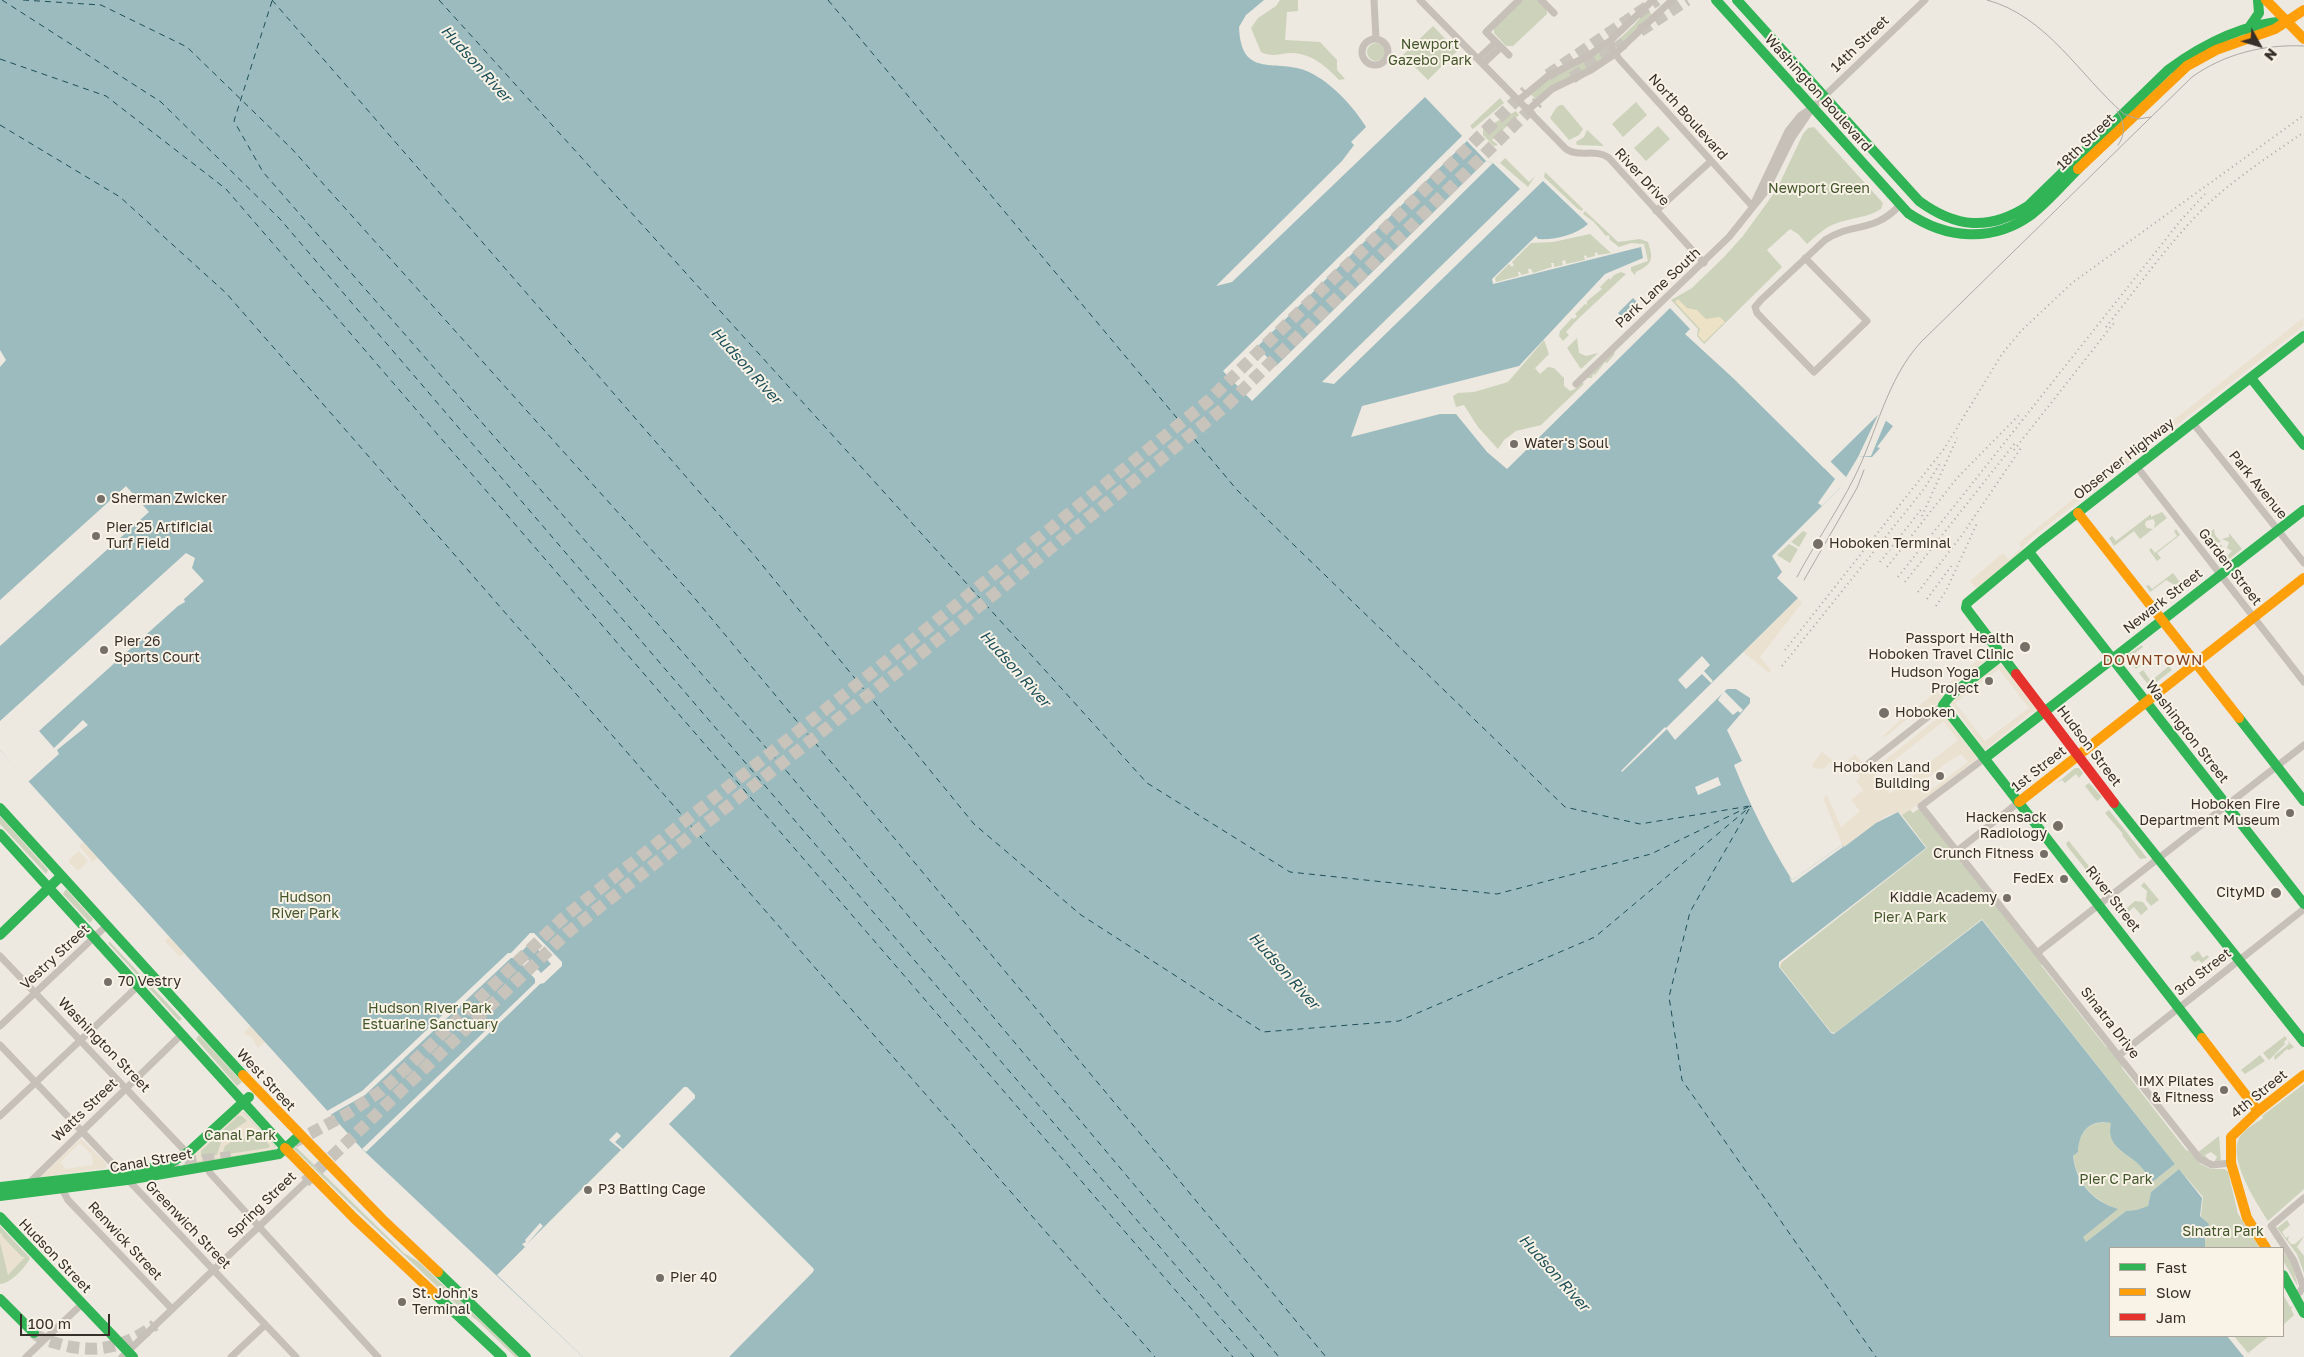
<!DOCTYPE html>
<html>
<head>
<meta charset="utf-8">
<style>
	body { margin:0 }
	#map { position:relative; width:2304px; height:1357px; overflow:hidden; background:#ede8e0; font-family:"Golos Text",sans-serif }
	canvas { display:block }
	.legend { position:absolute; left:2109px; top:1247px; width:175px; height:90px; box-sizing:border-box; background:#f9f3e7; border:1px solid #aba49b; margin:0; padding:6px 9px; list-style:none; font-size:15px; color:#362e28 }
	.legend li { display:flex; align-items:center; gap:10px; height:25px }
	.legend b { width:25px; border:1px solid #aba49b }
	.north { position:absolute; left:2234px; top:20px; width:50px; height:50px; -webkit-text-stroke:4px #f9f3e7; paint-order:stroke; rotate:129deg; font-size:14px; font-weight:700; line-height:20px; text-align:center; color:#362e28 }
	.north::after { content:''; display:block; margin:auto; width:18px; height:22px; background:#362e28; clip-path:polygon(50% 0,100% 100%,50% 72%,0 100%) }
	.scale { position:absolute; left:20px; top:1314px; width:90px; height:22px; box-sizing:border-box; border:2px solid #362e28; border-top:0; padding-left:6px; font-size:15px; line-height:18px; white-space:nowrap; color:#362e28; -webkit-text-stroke:4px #f9f3e7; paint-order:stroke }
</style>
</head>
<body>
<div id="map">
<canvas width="2304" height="1357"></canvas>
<ul class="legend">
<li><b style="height:6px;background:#30b455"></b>Fast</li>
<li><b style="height:6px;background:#ff9f0a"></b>Slow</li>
<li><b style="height:6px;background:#e5322d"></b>Jam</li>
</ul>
<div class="north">N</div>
<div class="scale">100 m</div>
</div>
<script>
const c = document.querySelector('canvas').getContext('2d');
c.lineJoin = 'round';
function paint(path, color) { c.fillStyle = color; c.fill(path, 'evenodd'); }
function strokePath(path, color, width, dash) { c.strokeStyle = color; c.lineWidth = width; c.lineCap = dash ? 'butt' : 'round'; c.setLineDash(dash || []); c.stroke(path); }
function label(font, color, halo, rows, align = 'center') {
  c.font = font + ' "Golos Text",sans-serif'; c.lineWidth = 4; c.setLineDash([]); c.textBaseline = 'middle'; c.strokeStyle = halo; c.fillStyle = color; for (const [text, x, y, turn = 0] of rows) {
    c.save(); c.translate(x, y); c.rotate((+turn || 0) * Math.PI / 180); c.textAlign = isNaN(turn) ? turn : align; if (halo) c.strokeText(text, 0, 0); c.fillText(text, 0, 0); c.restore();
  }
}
paint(new Path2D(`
	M1280,0H1298V11L1287,12L1285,40L1320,42L1337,60V70L1345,79L1339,80C1327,67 1311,53 1292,53C1280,53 1273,58 1261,52L1251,28L1258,18L1276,6Z
	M1523,0H1540L1546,7L1547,14L1513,46H1506L1494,33V28Z
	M1647,9L1653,16L1620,46L1618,45V40L1635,24Z
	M1433,26L1457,51L1428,80L1403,55Z
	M1367 52a9 9 0 1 1 18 0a9 9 0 1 1-18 0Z
	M1602,53L1604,59L1536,99L1529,93L1539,84L1592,55Z
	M1500,98L1504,103L1473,129L1470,126Z
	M1636,102L1647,115L1623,137L1612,124Z
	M1560,105H1563L1583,129L1579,135L1569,140L1550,118L1556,108Z
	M1516,111L1519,115L1492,140L1498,145L1494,146L1483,135V129Z
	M1658,126L1670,139L1646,161L1634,148Z
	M1814,127L1883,203L1881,209C1866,218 1855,217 1840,222C1826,226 1817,235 1807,244L1798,234L1790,229L1767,250L1782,267L1704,344L1697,336L1698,329L1671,300L1692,288L1724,257L1743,236L1777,189L1803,134L1808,128Z
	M1587,130L1604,146L1577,145L1576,142L1584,137Z
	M1505,158L1529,182L1535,176L1528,187L1500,163Z
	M1545,172L1583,209L1582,211L1578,209L1544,177Z
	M1585,211L1618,242L1640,239L1648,242C1654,260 1652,264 1636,272L1635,275L1631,271V267L1648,261L1644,244L1631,243L1619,247L1609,239L1610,237L1608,235L1606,236L1594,222L1583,214Z
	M1590,234L1611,253L1598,255L1597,252L1595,253V256L1587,258L1586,255L1584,256L1585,260L1566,264L1565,260L1562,261L1563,265L1554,267V263H1551L1552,267L1533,273L1531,269H1528L1529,273L1521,275L1520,272H1518L1519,276L1496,282L1495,278L1509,264L1512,267L1514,265L1512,262L1531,243L1553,242Z
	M1621,272L1626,274L1578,319L1566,332L1569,335L1563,341L1559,336L1560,331L1572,318L1574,319L1577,316L1575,314L1585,304L1587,305V301L1602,289L1600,287L1609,278L1610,280L1614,275Z
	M1577,338L1579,353L1586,356L1598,353L1581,369L1567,348Z
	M1544,340L1549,354L1535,368L1540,374L1548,367L1554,368L1564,378V386L1570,391L1575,389L1582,382L1584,384L1541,425L1516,431L1504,440L1498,449L1478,427L1464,405L1456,407L1453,396L1458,393L1474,392L1508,382Z
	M1615,351L1614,355L1607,363L1605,362L1595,375L1593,374L1592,378H1586Z
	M2162,512L2167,518L2154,528L2155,522L2153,519L2146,521L2145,525L2147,528L2153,529L2140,539L2134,531L2114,546L2109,538L2112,536L2116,541L2151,514V517Z
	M2176,529L2180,535L2157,553L2161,558L2157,561L2149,550L2151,548L2155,553L2177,536L2174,531Z
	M2214,529L2215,535L2221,542L2216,543L2212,538V545H2223L2217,551L2220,559L2203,538Z
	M1803,531L1807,533L1799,547L1791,542Z
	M2229,533L2242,549L2228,560L2227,556L2232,551L2227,548L2229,542L2222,539L2229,537Z
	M1789,544L1798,549L1790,563L1777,555Z
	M2173,573L2183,586L2176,592L2173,588V584L2166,580L2150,592L2146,586L2149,585L2152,589Z
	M2142,645L2143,647L2131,656L2140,666L2136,669L2126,656Z
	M2169,666L2172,670L2150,687L2139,673L2143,670L2151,681Z
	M2075,768H2079L2083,773L2079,778L2076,774L2065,783L2062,780L2056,784Z
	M2089,783L2102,797L2097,801L2085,786Z
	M1920,808L2042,964L2041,965L2106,1047L2110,1049L2122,1064V1068L2186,1150L2189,1151L2200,1164L2211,1169H2225L2228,1172L2238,1214L2258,1245V1248H2205V1241L2209,1225L2201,1216L2203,1197L2179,1169L2151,1192L2148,1206L2136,1210L2126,1211L2086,1242L2082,1237L2117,1209C2092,1199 2077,1183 2073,1156L2078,1152C2079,1132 2089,1120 2111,1123C2108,1161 2140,1148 2150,1184L2175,1164L1982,919L1835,1033L1831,1032L1780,967L1781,963L1927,848L1902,815L1909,809L1913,813Z
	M2109,810L2147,858L2140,859L2122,835L2123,834L2105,813Z
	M0,816L48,870L46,874L0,824Z
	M2069,841L2107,889L2104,892L2067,846L2066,843Z
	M2144,882L2159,900L2151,906L2146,900L2147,891L2141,886Z
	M66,889L93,919L90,923L63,894Z
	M2118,901L2120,903L2118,907L2122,912L2135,901L2143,902L2148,909L2141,915L2134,907L2122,917L2113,905Z
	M110,942L182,1019L179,1021L108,943Z
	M2198,951L2203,958L2207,955L2209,957L2202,963L2199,960L2194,962L2190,957Z
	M2220,953L2226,961L2206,977L2203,974L2206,970L2204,965L2209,962L2213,967L2221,961L2217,956Z
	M199,1035L242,1082L237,1086L196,1039Z
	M2285,1036L2287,1039L2284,1042L2285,1044L2269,1060L2263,1053Z
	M2288,1041L2294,1047L2289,1050L2287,1049L2275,1060L2274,1056L2289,1044Z
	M2260,1055L2265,1061L2245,1074L2241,1070Z
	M2304,1084V1189L2268,1221C2257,1203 2225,1156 2241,1135C2247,1128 2256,1123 2263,1118L2262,1116Z
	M244,1112L276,1147L273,1150L182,1166L238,1113Z
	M2219,1136L2221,1162L2213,1164L2217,1157L2211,1152L2205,1155L2208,1159L2205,1161L2197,1153Z
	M295,1146L404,1253L419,1262L448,1290L445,1294L348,1202L293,1148Z
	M2287,1220L2290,1225L2282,1232L2286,1238L2289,1236L2288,1240L2291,1244H2295L2304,1236L2297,1247L2304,1256V1273L2297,1254L2277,1228Z
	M0,1226L30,1258C26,1267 10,1284 0,1284Z
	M2283,1252L2292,1263L2298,1287L2283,1260Z
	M453,1294L519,1357H515L479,1322L450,1299Z
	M2283,1294L2290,1307L2293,1306L2291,1309L2294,1315L2283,1325Z
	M2234,1336H2269L2248,1353Z`), '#ccd3ba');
paint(new Path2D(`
	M1678,299L1687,308L1697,310L1706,319L1720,317L1725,322L1704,342L1698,335L1700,329L1675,302Z`), '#ede2c6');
paint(new Path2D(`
	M2303,318L2304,326L2030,539L2018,554L1977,589L1970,581L2003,553L2009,560L2021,548L2019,543L2023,539Z
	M1798,598L1802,603L1760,657L1771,670L1769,673L1743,652Z
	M1987,650L1991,654L1989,658L1957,682L1933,708L1922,707L1884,738L1883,736L1907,714L1911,713L1932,695L1939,693L1936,689L1951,682L1984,655Z
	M1999,664L2005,667L2038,707L2037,711L2030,713L1985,750L1951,702ZM1999,669L2029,708L1985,741L1955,703Z
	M1943,714L1950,720L1949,722L1972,751L1975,752L1978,758L1916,806L1902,815L1898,812L1886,816L1843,847L1823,798L1827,795L1841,827L1860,811L1851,800L1863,790L1856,781L1860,777L1851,766L1843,771L1830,762L1824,769L1813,768L1812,764L1822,752L1841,767L1855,754L1870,772ZM1944,721L1958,740L1890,794L1875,775ZM1962,754L1968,762L1927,793L1920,784L1946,763Z
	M84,841L98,857L93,862L79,846Z
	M79,851L88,861L78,871L68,861Z
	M170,936L185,952L180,957L165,941Z
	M251,1025L266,1041L258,1048L252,1038L244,1033Z
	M242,1111L277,1149L189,1163L188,1159ZM238,1116H242L247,1121L227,1134L222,1139L217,1155L201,1157V1151ZM260,1134L270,1146L268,1148L222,1155L225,1146L231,1142L240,1138H254Z
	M81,1139L106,1163V1168L39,1178ZM80,1143L92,1155L93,1165L66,1169L60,1162Z
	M2,1233V1236L22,1257H25L8,1275L0,1242V1234Z`), '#ebe1d0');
paint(new Path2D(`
	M0,0H1264L1246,15L1239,27C1241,81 1277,57 1309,72C1332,83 1353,106 1366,127L1351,142L1354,145L1342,161L1216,286L1232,282L1425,97L1486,161L1493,163L1520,189L1322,382L1334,384L1543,181L1588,224C1576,235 1555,240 1538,239L1536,236L1492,279L1493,284L1641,247L1643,258L1605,274L1519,366L1362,406L1351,437L1440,414H1456L1487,452L1507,469L1670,308L1690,329L1685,334L1733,378L1824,468L1878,415L1893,426L1877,447L1880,448L1872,457H1858L1839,489L1772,556L1782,572L1777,578L1798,598L1666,728L1675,740L1727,689H1736L1750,698V703L1727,730L1742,761L1734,765C1750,805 1769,843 1792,880L1842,845L1844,847L1876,823L1898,812L1926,848L1779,962V967L1831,1033L1834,1034L1982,920L2175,1164L2150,1184C2143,1152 2104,1156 2111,1123C2089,1119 2079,1132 2078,1152L2073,1156C2076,1182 2092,1201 2118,1209L2083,1237L2086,1242L2126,1211L2136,1210L2148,1206L2151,1192L2179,1169L2202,1198L2200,1216L2209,1224L2205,1238V1248H2110V1336H2227L2244,1357H583L362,1149L0,750V367L6,360L0,350Z
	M1633,298L1638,303L1623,318L1618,313Z`), '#9cbbbe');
paint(new Path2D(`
	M1463,135L1467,141L1257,347L1276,366L1486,161L1493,163L1252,401L1223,371Z
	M1878,415L1887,418L1871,456L1858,457Z
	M1808,448L1824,465L1829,460L1847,478L1839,489L1822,506L1818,503L1835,479L1806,450Z
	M126,486L149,512L0,646V600Z
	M186,553L195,558L192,568L204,581L184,599L185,602L178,606L39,731L54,748L83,720L88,725L57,750L59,754L28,782L0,750V721Z
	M1702,656L1710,665L1704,671L1713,681L1711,683L1702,674L1686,689L1678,680Z
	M1724,691L1743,710L1740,713L1738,711L1733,715L1718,700Z
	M1665,727L1667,729L1622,772L1621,771Z
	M1718,777L1721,785L1698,795L1695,787Z
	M1842,845L1843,847L1793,883L1791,881L1789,877L1792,880Z
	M530,933H534L562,962V966L544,983L540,984L366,1152L362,1149L535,983V979L516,958H511L365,1095L330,1115L327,1111L362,1091L508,953H511ZM531,942L551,964L541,973L521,952Z
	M684,1087H687L695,1095V1098L669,1124L814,1269L813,1272L729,1357H583L497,1275L525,1247L522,1244L526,1242L525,1240L540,1223L543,1226L526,1245L621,1150L609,1140L617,1132L621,1136L615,1142L623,1149Z`), '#ede8e0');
strokePath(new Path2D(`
	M2,0L161,102L280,219L1254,1357
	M23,0L101,5L187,47L292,149L692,595L1326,1357
	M272,0L754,555L974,824L1081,915L1263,1032L1399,1021L1595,937L1751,806
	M439,0L1147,783L1290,872L1497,894L1651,854L1748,807
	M828,0L1237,490L1565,807L1640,824L1750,806
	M272,1L234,121L263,172L789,774L1279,1357
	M0,59L106,96L226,189L1233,1357
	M0,125L120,197L226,293L1155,1357
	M1749,809L1690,912L1669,997L1682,1080L1876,1357`), '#1d4f58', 1, [6, 5]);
strokePath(new Path2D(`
	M1640,31L1687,0
	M1548,75L1657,0
	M1572,78L1624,43
	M294,1142L347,1114L381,1091L411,1064L563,918L914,639L1208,401L1526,91
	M167,1165L231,1157
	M305,1182L567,933L924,651L1226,406L1538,102
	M34,1333C42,1340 53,1342 63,1345C99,1354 126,1346 155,1325`), '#c8c3bb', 12, [12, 6]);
strokePath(new Path2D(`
	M1374,0L1376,39
	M1420,0L1566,149C1579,158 1596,148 1609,158L1704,263
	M1541,0L1554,13
	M1362 52a13 13 0 1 1 26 0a13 13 0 1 1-26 0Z
	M1610,41L1614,52L1620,60L1753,207
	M1509,55L1486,32L1519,0
	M1478,59L1496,42
	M1483,64L1501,47
	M1519,100L1548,76L1588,56L1610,41L1653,0
	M1528,110L1552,89L1591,70L1615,54L1672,0
	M1754,203L1788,131L1800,116L1813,107L1925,0
	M1656,211L1711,161
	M1805,258L1867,321L1814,372L1757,313L1755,307L1761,300L1825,240C1852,222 1873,234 1900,205
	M1576,384L1729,237L1765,192L1792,138L1813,107
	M2193,423L2304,563
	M2137,467L2304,682
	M1985,758L1921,806L2200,1159L2212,1165L2231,1163
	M1869,763L1943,705
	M1957,851L2019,802
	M2037,953L2304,745
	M0,956L187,1153
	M0,1026L106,926
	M0,1045L296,1357
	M2118,1056L2304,909
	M0,1116L138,986
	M206,1165L210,1173L378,1357
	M29,1183L181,1035
	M62,1189L68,1200L172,1309
	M2295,1296L2300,1292L2303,1286L2294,1261L2271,1226L2304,1198
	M26,1357L82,1304
	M122,1357L312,1176
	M231,1357L265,1325`), '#c6c0b9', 7);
strokePath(new Path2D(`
	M1716,0L1908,213C1946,239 1992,243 2031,215C2048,202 2063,184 2078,169
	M1737,0L1919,201C1956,228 1989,231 2028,206L2168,70C2202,45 2243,24 2286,21
	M2248,29L2259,13L2258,0
	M2251,378L2304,445
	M2029,552L2304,904
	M2001,656L1950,696L1943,705L2202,1038
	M2016,674L1966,608L1967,603L2040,542L2304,336
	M2239,718L2304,801
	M1985,758L2304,510
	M2114,803L2304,1042
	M0,808L243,1075
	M0,834L285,1148
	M0,935L61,876
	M0,1187L131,1172L167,1165L190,1151L249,1097
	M0,1196L127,1180L279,1154L300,1135
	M0,1217L133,1357
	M438,1272L526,1357
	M2283,1275L2304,1313
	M436,1295L502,1357
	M0,1299L34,1333`), '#30b455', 10);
strokePath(new Path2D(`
	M2266,0L2304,39
	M2078,169L2187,66L2216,50L2275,29L2304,10
	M2078,513L2239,718
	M2019,802L2304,578
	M2202,1038L2258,1111
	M243,1075L384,1221L438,1272
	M285,1148L354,1218L436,1295
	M2266,1248L2247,1218L2231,1163V1137L2258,1111L2304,1075`), '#ff9f0a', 10);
strokePath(new Path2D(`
	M2016,674L2114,803`), '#e5322d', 10);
strokePath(new Path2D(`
	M1987,0C2047,16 2080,76 2124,114L2138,119L2151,117
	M2117,111C2125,122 2126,134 2118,145
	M1797,577C1815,543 1837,512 1854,478C1877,433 1886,380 1921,342L2192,77C2224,54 2264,44 2304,46
	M1804,580L1857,488L1864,470`), '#ada9a4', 1);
strokePath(new Path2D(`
	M2106,327C2139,286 2169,242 2206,206C2235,178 2271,155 2304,132
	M2014,450L2114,323
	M1922,516L1957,438
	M1880,562L1923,507
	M1887,567L1957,478L2021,413
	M1898,577L2181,220L2205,194
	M1905,582L2015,443
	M1918,592L1962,535L2021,448
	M1927,599L1952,565
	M1936,606L1946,591L1978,521
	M1785,650L1944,449L2002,354L2021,331L2072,283L2304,115
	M1782,666L1924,489L1941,462`), '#ada9a4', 2, [1, 4]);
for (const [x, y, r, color] of [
	[1514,444,5,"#766f68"],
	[101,499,5,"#766f68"],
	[96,536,5,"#766f68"],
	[1818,544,6,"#766f68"],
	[2025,647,6,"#766f68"],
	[104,650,5,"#766f68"],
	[1989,681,5,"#766f68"],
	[1884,713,6,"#766f68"],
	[1940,776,5,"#766f68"],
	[2290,813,5,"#766f68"],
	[2058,826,6,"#766f68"],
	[2044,854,5,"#766f68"],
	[2064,879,5,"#766f68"],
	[2276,893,6,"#766f68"],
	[2007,898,5,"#766f68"],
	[108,982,5,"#766f68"],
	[2224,1090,5,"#766f68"],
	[588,1190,5,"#766f68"],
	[660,1278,5,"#766f68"],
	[402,1302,5,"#766f68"]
]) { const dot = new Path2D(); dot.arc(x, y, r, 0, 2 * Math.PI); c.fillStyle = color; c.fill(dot); strokePath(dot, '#f9f3e7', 2); }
label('14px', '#362e28', '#f9f3e7', [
	["14th Street",1860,44,-44],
	["Washington Boulevard",1818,93,48],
	["North Boulevard",1688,117,48],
	["18th Street",2086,142,-44],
	["River Drive",1642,177,47],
	["Park Lane South",1658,288,-43],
	["Observer Highway",2124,459,-38],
	["Park Avenue",2258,485,51],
	["Garden Street",2230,567,52],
	["Newark Street",2163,601,-38],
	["Washington Street",2187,732,52],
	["Hudson Street",2089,746,53],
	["1st Street",2039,769,-38],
	["River Street",2113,899,52],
	["Vestry Street",55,957,-43],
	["3rd Street",2203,972,-38],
	["Sinatra Drive",2110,1023,52],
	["Washington Street",104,1045,46],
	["West Street",266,1080,47],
	["4th Street",2259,1094,-39],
	["Watts Street",85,1110,-44],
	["Canal Street",151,1161,-10],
	["Spring Street",262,1205,-44],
	["Greenwich Street",188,1225,46],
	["Renwick Street",125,1241,47],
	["Hudson Street",55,1256,46]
]);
label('14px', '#42552b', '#f9f3e7', [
	["Newport",1430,45],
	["Gazebo Park",1430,61],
	["Newport Green",1819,189],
	["Hudson",305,898],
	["River Park",305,914],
	["Pier A Park",1910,918],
	["Hudson River Park",430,1009],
	["Estuarine Sanctuary",430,1025],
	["Canal Park",240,1136],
	["Pier C Park",2116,1180],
	["Sinatra Park",2223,1232]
]);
label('14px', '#362e28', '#f9f3e7', [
	["Water's Soul",1524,444],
	["Sherman Zwicker",111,499],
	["Pier 25 Artificial",106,528],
	["Turf Field",106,544],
	["Hoboken Terminal",1829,544],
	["Passport Health",2014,639,"right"],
	["Hoboken Travel Clinic",2014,655,"right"],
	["Pier 26",114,642],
	["Sports Court",114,658],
	["Hudson Yoga",1979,673,"right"],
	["Project",1979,689,"right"],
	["Hoboken",1895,713],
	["Hoboken Land",1930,768,"right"],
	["Building",1930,784,"right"],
	["Hoboken Fire",2280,805,"right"],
	["Department Museum",2280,821,"right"],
	["Hackensack",2047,818,"right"],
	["Radiology",2047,834,"right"],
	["Crunch Fitness",2034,854,"right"],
	["FedEx",2054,879,"right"],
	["CityMD",2265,893,"right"],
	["Kiddie Academy",1997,898,"right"],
	["70 Vestry",118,982],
	["IMX Pilates",2214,1082,"right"],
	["& Fitness",2214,1098,"right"],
	["P3 Batting Cage",598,1190],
	["Pier 40",670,1278],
	["St. John's",412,1294],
	["Terminal",412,1310]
], 'left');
label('italic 15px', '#1d4f58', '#f9f3e7', [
	["Hudson River",476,64,48],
	["Hudson River",746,366,48],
	["Hudson River",1015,669,48],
	["Hudson River",1284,971,48],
	["Hudson River",1554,1273,48]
]);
c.letterSpacing = '1px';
label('15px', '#854221', '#f9f3e7', [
	["DOWNTOWN",2153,660]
]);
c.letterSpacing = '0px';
</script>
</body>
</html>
